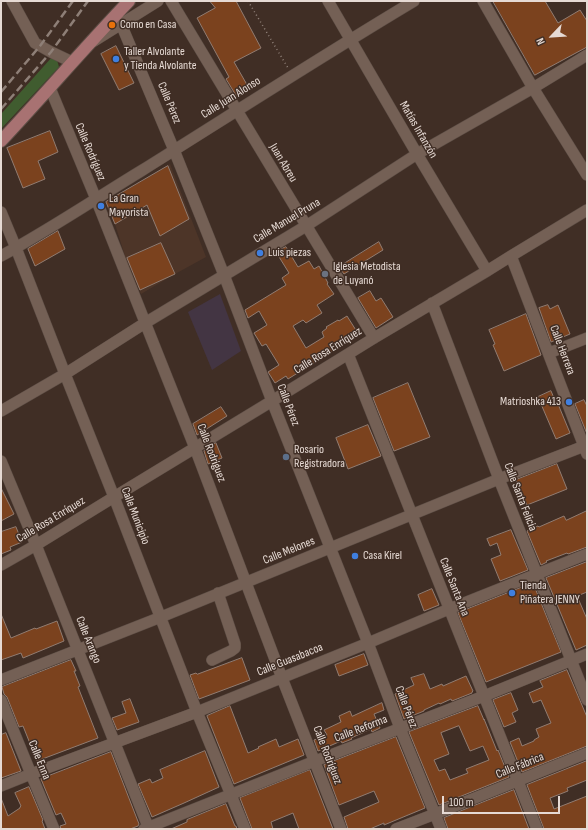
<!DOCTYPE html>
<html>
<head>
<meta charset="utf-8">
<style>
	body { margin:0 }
	#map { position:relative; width:588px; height:830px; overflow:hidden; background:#402e25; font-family:"Sofia Sans Condensed",sans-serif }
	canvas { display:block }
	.frame { position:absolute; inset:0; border:2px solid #e6dad4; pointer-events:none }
	.north { position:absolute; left:532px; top:16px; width:40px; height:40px; -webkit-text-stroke:3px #402e25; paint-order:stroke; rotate:245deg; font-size:11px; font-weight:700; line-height:16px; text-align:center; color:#e6dad4 }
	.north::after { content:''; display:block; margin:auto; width:14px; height:18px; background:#e6dad4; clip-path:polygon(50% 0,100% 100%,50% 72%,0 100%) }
	.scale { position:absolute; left:442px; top:796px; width:118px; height:18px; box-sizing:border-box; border:2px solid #e6dad4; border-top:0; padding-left:5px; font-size:12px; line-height:14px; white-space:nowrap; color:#e6dad4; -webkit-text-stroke:3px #402e25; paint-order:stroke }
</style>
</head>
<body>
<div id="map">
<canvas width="588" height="830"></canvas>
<div class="frame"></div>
<div class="north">N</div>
<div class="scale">100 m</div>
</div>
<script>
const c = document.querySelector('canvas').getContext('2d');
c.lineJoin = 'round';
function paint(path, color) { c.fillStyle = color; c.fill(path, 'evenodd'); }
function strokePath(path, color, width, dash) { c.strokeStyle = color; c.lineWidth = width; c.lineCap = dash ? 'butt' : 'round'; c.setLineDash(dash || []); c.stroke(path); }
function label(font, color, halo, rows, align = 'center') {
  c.font = font + ' "Sofia Sans Condensed",sans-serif'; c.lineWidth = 3; c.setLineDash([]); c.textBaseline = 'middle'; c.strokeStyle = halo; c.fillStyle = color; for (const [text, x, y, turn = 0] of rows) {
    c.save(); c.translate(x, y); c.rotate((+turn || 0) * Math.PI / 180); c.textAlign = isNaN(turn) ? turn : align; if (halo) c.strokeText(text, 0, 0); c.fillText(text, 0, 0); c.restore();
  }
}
paint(new Path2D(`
	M170,164L206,257L175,274L141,294L126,259L115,224L106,202Z`), '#4d3528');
paint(new Path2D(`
	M220,294L241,351L212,370L188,312Z`), '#433543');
paint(new Path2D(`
	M52,57L57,60L59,67L1,129V114Z`), '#405c2f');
const building = new Path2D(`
	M210,1H236L261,48L234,62L250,90L237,97L226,79L229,77L197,18L215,8Z
	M493,1H545L558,23L580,10L587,21V47L535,75Z
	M116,46L134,83L119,90L101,54Z
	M50,131L58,152L38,161L45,179L23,188L7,148Z
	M168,166L189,219L160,236L147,205L115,224L106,202Z
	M58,231L65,249L35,266L28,249Z
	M379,242L383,250L344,274L339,267Z
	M161,243L175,274L140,290L127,258Z
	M286,247L298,267L309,261L314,269L319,266L328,283L327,284L334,294L317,305L322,313L306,323L303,320L293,326L306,348L324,337L322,332L327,328L326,327L338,320L339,321L347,316L359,335L288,379L286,376L275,383L268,372L279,365L266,344L262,346L254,333L267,325L259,311L248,318L245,310L286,285L282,278L289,273L276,252Z
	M370,291L376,301L381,298L393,317L376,328L358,298Z
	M548,305L550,309L558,305L570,334L551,342L539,308Z
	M526,314L541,355L504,371L493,345L495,344L489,330Z
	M408,383L430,437L394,451L373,398Z
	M551,391L557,405L558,404L570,433L556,439L538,397Z
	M584,400L587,406V434L575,404Z
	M221,407L227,416L197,435L193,424Z
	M368,425L381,456L348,469L336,438Z
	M216,443L222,458L208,464L204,451Z
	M557,464L567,489L527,505L516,480Z
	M1,488L14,514L1,521Z
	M587,511V547L568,554L567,553L546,561L547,562L541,565L527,531L538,526L539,527L564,516L566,520Z
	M16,527L22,542L10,547L11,550L1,554V532Z
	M511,530L528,570L500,581L491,559L501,555L497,543L490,546L487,539Z
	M587,562V592L577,596L587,619V645L576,650L546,578Z
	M533,583L561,652L486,682L458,613Z
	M432,589L439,605L424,611L418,595Z
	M1,614L11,638L35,628L36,629L57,621L64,641L23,658L21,653L1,660Z
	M364,654L368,665L339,676L335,665Z
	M242,658L250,680L199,699L190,675L196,673L197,674Z
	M71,660L76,671H74L80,686L78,687L98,738L37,761L23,726L19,727L7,697L4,694L2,687Z
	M567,670L587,717V746L522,772L510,742L519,738L522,746L534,741V740L539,737L536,729L551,723L541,700L533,703L529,693L543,687L540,681Z
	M424,674L430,689L442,684L443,686L466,676L473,691L472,692V693L452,701L451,699L440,704L439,703L424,710V711L404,719L395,694L414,685L411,678Z
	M511,693L518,710L512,713L516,722L504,727L493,700Z
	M130,699L139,722L117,730L112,718L126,713L122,702Z
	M382,703L384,710L374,714L380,728L372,732L371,729L351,738L352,739L342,743L341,741L318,751L314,740L327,735L324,730L341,722L339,716L350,711L352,716Z
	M230,706L248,753L259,748L258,747L276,739L279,747L298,739L304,755L234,784L207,716Z
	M478,706L484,720V719L497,751L498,750L509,777L439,805L409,732ZM459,726L470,751L483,746L489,760L466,769L468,773L450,780L445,769L439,771L434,760L449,754L441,733Z
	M6,733L21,771L1,778V735Z
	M396,737L425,808L384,825V823L370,829H348L344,817L379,802L374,791L339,805L324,765Z
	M205,751L219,787L184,803L152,817L138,784L150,779L152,783L163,778L160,770Z
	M111,752L139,824L138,826L130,829H61L60,826L66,824L61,813L56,815L41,779Z
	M587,761V780L567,788L568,791L550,798L554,809L587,796V829H544L527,785Z
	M310,770L326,811L333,829H299L293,813L271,822L273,829H252L240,798Z
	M29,787L43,820L42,821L45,829H1V798L8,816L20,808V807L21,806L15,793Z
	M514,790L529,829H448L444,818Z
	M226,804L235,826H236L237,829H171L187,822V820Z`);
paint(building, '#7b421e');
strokePath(building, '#917c71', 1);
const minor = new Path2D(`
	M12,1L35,43L51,52L72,62
	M171,1L374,338
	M328,1L417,154L487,271
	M483,1L533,88L587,175
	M116,14L121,24L174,150L224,275L272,401L368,643L400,728L441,829
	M94,41L158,1
	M50,88L96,199L195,448L282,678L341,829
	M1,212L16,248L65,374L114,497L197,712L245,829
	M1,256C49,230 95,199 141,171C232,114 322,56 414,1
	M511,256L587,454
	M432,303L499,479L587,700
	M549,353L587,338
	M348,354L537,829
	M1,411L65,374L145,323L306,226L417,154L533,88L587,55
	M1,461L36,545L149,829
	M1,565L36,545L114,497L272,401L374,338L487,271L511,256L587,210
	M212,660L231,651L235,648V644L218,593
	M1,680L161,617L499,479L587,445
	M1,700L31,774L54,829
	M1,786L31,774L197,712L368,643L449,609L587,554
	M144,829L315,761L484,696L587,654
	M396,829L435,814L587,753`);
const major = new Path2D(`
	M1,141C44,95 85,47 129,1`);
strokePath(minor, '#5c4d45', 12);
strokePath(major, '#5c4d45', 14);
strokePath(new Path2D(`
	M248,1L288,68`), '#91827a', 1.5, [1, 3]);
strokePath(minor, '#746055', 11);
strokePath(major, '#a87272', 12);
strokePath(new Path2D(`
	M1,92L40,46L73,1
	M1,109L51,52L88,1`), '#8e7f77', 2.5, [8, 4]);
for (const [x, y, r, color] of [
	[112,25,4,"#e8710a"],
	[116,59,4,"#3f7fe0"],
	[101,206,4,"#3f7fe0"],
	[260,253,4,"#3f7fe0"],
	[325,274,4,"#6b7280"],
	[569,402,4,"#3f7fe0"],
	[286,457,4,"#5c6f8a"],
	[355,556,4,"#3f7fe0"],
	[512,593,4,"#3f7fe0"]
]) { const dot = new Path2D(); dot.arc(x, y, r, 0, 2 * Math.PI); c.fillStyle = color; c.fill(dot); strokePath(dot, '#402e25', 1.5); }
label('12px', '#e6dad4', '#402e25', [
	["Como en Casa",120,25],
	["Taller Alvolante",124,52],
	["y Tienda Alvolante",124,66],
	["La Gran",109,199],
	["Mayorista",109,213],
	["Luis piezas",268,253],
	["Iglesia Metodista",333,267],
	["de Luyanó",333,281],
	["Matrioshka 413",561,402,"right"],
	["Rosario",294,450],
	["Registradora",294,464],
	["Casa Kirel",363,556],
	["Tienda",520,586],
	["Piñatera JENNY",520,600]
], 'left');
label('12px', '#e6dad4', '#402e25', [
	["Calle Juan Alonso",231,98,-32],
	["Calle Pérez",169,103,67],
	["Matías Infanzón",418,130,60],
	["Calle Rodríguez",90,152,67],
	["Juan Abreu",283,163,59],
	["Calle Manuel Pruna",287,221,-31],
	["Calle Herrera",562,350,69],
	["Calle Rosa Enríquez",328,351,-32],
	["Calle Pérez",288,405,69],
	["Calle Rodríguez",211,453,69],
	["Calle Santa Felicia",520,497,69],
	["Calle Municipio",135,516,69],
	["Calle Rosa Enríquez",51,520,-31],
	["Calle Melones",289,551,-22],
	["Calle Santa Ana",454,587,68],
	["Calle Arango",88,640,68],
	["Calle Guasabacoa",290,660,-22],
	["Calle Pérez",406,707,69],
	["Calle Reforma",361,729,-21],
	["Calle Rodríguez",327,755,69],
	["Calle Enna",39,760,68],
	["Calle Fábrica",520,766,-22]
]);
</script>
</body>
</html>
